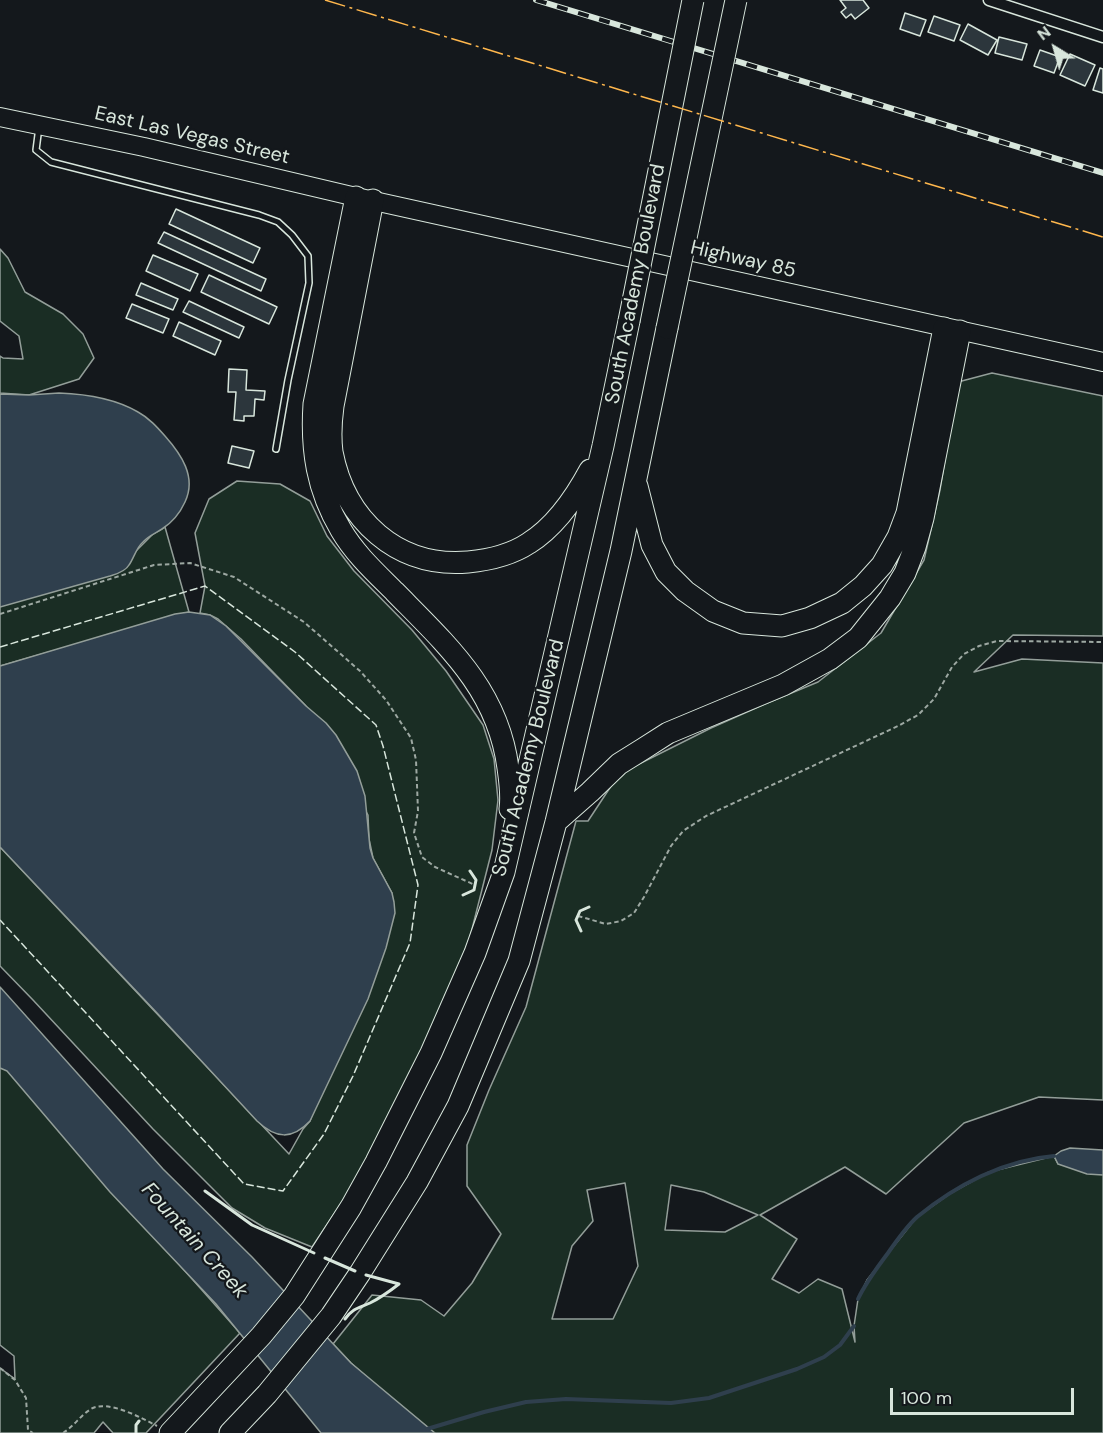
<!DOCTYPE html>
<html>
<head>
<meta charset="utf-8">
<style>
	body { margin:0 }
	#map { position:relative; width:1103px; height:1433px; overflow:hidden; background:#14181c; font-family:"DM Sans",sans-serif }
	canvas { display:block }
	.north { position:absolute; left:1025px; top:18px; width:60px; height:60px; -webkit-text-stroke:4px #14181c; paint-order:stroke; rotate:323deg; font-size:16px; font-weight:700; line-height:24px; text-align:center; color:#d8e6dc }
	.north::after { content:''; display:block; margin:auto; width:21px; height:27px; background:#d8e6dc; clip-path:polygon(50% 0,100% 100%,50% 72%,0 100%) }
	.scale { position:absolute; left:890px; top:1388px; width:184px; height:27px; box-sizing:border-box; border:3px solid #d8e6dc; border-top:0; padding-left:8px; font-size:18px; line-height:21px; white-space:nowrap; color:#d8e6dc; -webkit-text-stroke:4px #14181c; paint-order:stroke }
</style>
</head>
<body>
<div id="map">
<canvas width="1103" height="1433"></canvas>
<div class="north">N</div>
<div class="scale">100 m</div>
</div>
<script>
const c = document.querySelector('canvas').getContext('2d');
c.lineJoin = 'round';
function paint(path, color) { c.fillStyle = color; c.fill(path, 'evenodd'); }
function strokePath(path, color, width, dash) { c.strokeStyle = color; c.lineWidth = width; c.lineCap = dash ? 'butt' : 'round'; c.setLineDash(dash || []); c.stroke(path); }
function label(font, color, halo, rows, align = 'center') {
  c.font = font + ' "DM Sans",sans-serif'; c.lineWidth = 4.5; c.setLineDash([]); c.textBaseline = 'middle'; c.strokeStyle = halo; c.fillStyle = color; for (const [text, x, y, turn = 0] of rows) {
    c.save(); c.translate(x, y); c.rotate((+turn || 0) * Math.PI / 180); c.textAlign = isNaN(turn) ? turn : align; if (halo) c.strokeText(text, 0, 0); c.fillText(text, 0, 0); c.restore();
  }
}
const green = new Path2D(`
	M0,249L8,258L25,292L63,314L83,334L94,358L79,379L29,395L0,393V356L3,358L23,359L19,336L0,321Z
	M992,373L1103,396V636L1013,635L974,672L1022,659L1103,663V1100L1039,1097L964,1123L886,1194L845,1167L760,1215L797,1239L772,1279L799,1293L818,1279L842,1289L855,1342L854,1326L858,1299L867,1280L916,1218L951,1193L989,1172L1054,1156L1058,1164L1103,1170V1433H429L351,1363L333,1344L372,1295L421,1300L444,1316L472,1283L501,1234L467,1186V1145L489,1090L526,1007L576,821H588L619,774L711,728L765,704L818,682L881,633L924,560L940,490L958,382ZM625,1183L638,1266L613,1319H552L572,1246L593,1221L587,1190ZM671,1185L704,1192L758,1215L725,1232L665,1230Z
	M237,481L280,484L310,501L327,536L354,571L412,630L446,671L483,725L494,759L498,800L492,850L470,937L423,1056L367,1165L312,1247L265,1228L232,1208L153,1129L33,1000L0,966V847L289,1154L303,1129L310,1121L392,893L373,858L369,839L368,815L306,706L241,639L218,619L210,615L200,613L205,586L195,533L209,499Z
	M165,527L189,612L0,666V606L136,551L153,534Z
	M0,1068L7,1070L240,1333L146,1433H113L103,1422L94,1433H0V1368L15,1379L14,1356L0,1345Z`);
paint(green, '#1a2d24');
strokePath(green, '#939e99', 1.5);
const water = new Path2D(`
	M59,393C86,394 114,398 138,412C149,418 157,427 165,436C181,454 197,477 185,502C180,513 173,522 162,529C156,533 148,536 143,542C136,548 134,558 129,565C125,572 116,574 110,576L0,607V394L29,395Z
	M189,612L210,615L226,626L306,706L326,723L336,735L357,771L365,796L370,848L373,858L392,893L394,902L395,913L386,948L368,999L310,1121C292,1140 276,1139 257,1121L157,1013L0,847V666L175,614Z
	M0,987L163,1169L252,1257L351,1363L435,1433H321L216,1304L110,1192L7,1071L0,1068Z
	M1070,1148L1103,1150V1175L1087,1174L1058,1164L1054,1156L1061,1151Z`);
paint(water, '#2f3f4d');
strokePath(water, '#939e99', 1.5);
strokePath(new Path2D(`
	M858,1299C866,1282 877,1268 888,1253C897,1240 906,1227 917,1217C956,1185 1004,1160 1054,1156
	M427,1429L484,1412L526,1402L566,1399L671,1403L709,1398L797,1369L824,1357L840,1345L854,1326`), '#2f3f4d', 4);
const building = new Path2D(`
	M840,0H863L869,8L855,19L851,14L846,18L841,12L846,8Z
	M905,13L926,20L920,36L900,29Z
	M934,16L960,25L954,41L928,32Z
	M968,24L997,40L988,55L960,40Z
	M999,37L1027,44L1022,60L995,53Z
	M1040,50L1060,57L1054,73L1034,66Z
	M1070,54L1095,65L1085,86L1060,75Z
	M1100,68L1103,69V93L1093,90Z
	M176,209L260,248L253,263L169,224Z
	M164,232L266,279L261,291L158,243Z
	M153,255L198,274L190,291L146,271Z
	M209,275L277,307L269,324L201,292Z
	M141,283L178,299L173,310L136,295Z
	M189,301L244,327L239,338L183,312Z
	M132,304L169,319L163,333L126,318Z
	M179,322L221,341L215,355L173,336Z
	M229,369L247,370L246,390L265,391L264,400L255,399L254,416H244V421L234,420L236,392H228Z
	M232,446L254,451L249,468L228,463Z`);
paint(building, '#2c363c');
strokePath(building, '#d8e6dc', 1.5);
const lane = new Path2D(`
	M39,127L36,150L51,162L259,215L278,222L292,235L308,256L309,283L288,380L276,449`);
const street = new Path2D(`
	M989,0L1103,37`);
const primary = new Path2D(`
	M0,117L144,147L356,197L1103,362`);
const highway = new Path2D(`
	M356,197L314,404C311,450 317,490 341,530C355,554 376,573 395,592C447,645 498,690 508,768C510,782 512,795 510,809
	M373,200L333,406C331,421 330,436 332,452C345,520 397,568 468,562C489,560 511,555 529,543C556,526 575,498 590,470
	M637,486L652,545L666,572L685,591L713,611L743,623L782,626L810,618L842,603L863,586L882,565L898,537L907,513L944,328
	M556,822L590,792L619,764L643,749L668,733L783,685L830,659L858,638L890,598L905,573L915,547L923,518L960,331
	M170,1433L261,1336L294,1296L351,1207L376,1162L431,1053L475,953L504,872L603,446L629,321
	M230,1433L267,1394L331,1316L360,1273L417,1182L458,1106L519,961L556,822L621,551L667,328`);
strokePath(lane, '#d8e6dc', 8);
strokePath(street, '#d8e6dc', 13);
strokePath(primary, '#d8e6dc', 20);
strokePath(highway, '#d8e6dc', 23);
strokePath(new Path2D(`
	M0,614L154,565L190,563L234,577L304,622L360,671L386,700L411,738L416,760L418,811L414,833L422,857L435,867L475,885
	M578,916L606,924L621,921L634,913L644,897L671,846L683,831L706,816L898,726L918,715L934,699L952,667L964,654L979,646L997,641L1103,642
	M0,1368L15,1380L26,1398L28,1430L33,1433
	M63,1433C74,1426 81,1415 91,1409C107,1399 142,1418 157,1426`), '#9da8a2', 2, [4.5, 3]);
strokePath(lane, '#14181c', 5);
strokePath(street, '#14181c', 10);
strokePath(primary, '#14181c', 18);
strokePath(highway, '#14181c', 21);
const rail = new Path2D(`
	M536,0L1103,173`);
strokePath(rail, '#d8e6dc', 6);
strokePath(rail, '#14181c', 4, [11]);
const highwayBridge = new Path2D(`
	M629,321L693,0
	M667,328L736,0`);
strokePath(highwayBridge, '#d8e6dc', 23, []);
strokePath(highwayBridge, '#14181c', 21);
strokePath(new Path2D(`
	M0,647L205,586L295,652L376,725L383,746L418,885L410,943L353,1076L324,1134L283,1191L244,1184L0,920`), '#d8e6dc', 1.5, [8, 3]);
strokePath(new Path2D(`
	M463,895L474,890L476,880L470,871
	M581,931L576,920L580,911L589,907
	M205,1191L252,1225L314,1253
	M325,1258L355,1271
	M345,1319C353,1308 359,1308 370,1303C380,1298 390,1291 399,1284L366,1275
	M136,1433V1425L139,1421`), '#d8e6dc', 3);
strokePath(new Path2D(`
	M325,0L1103,237`), '#ffb74d', 1.5, [21, 4.5, 3, 4.5]);
label('20px', '#d8e6dc', '#14181c', [
	["East Las Vegas Street",192,136,13],
	["Highway 85",743,260,13],
	["South Academy Boulevard",636,284,-79],
	["South Academy Boulevard",529,758,-76]
]);
label('italic 21px', '#d8e6dc', '#14181c', [
	["Fountain Creek",194,1241,48]
]);
</script>
</body>
</html>
